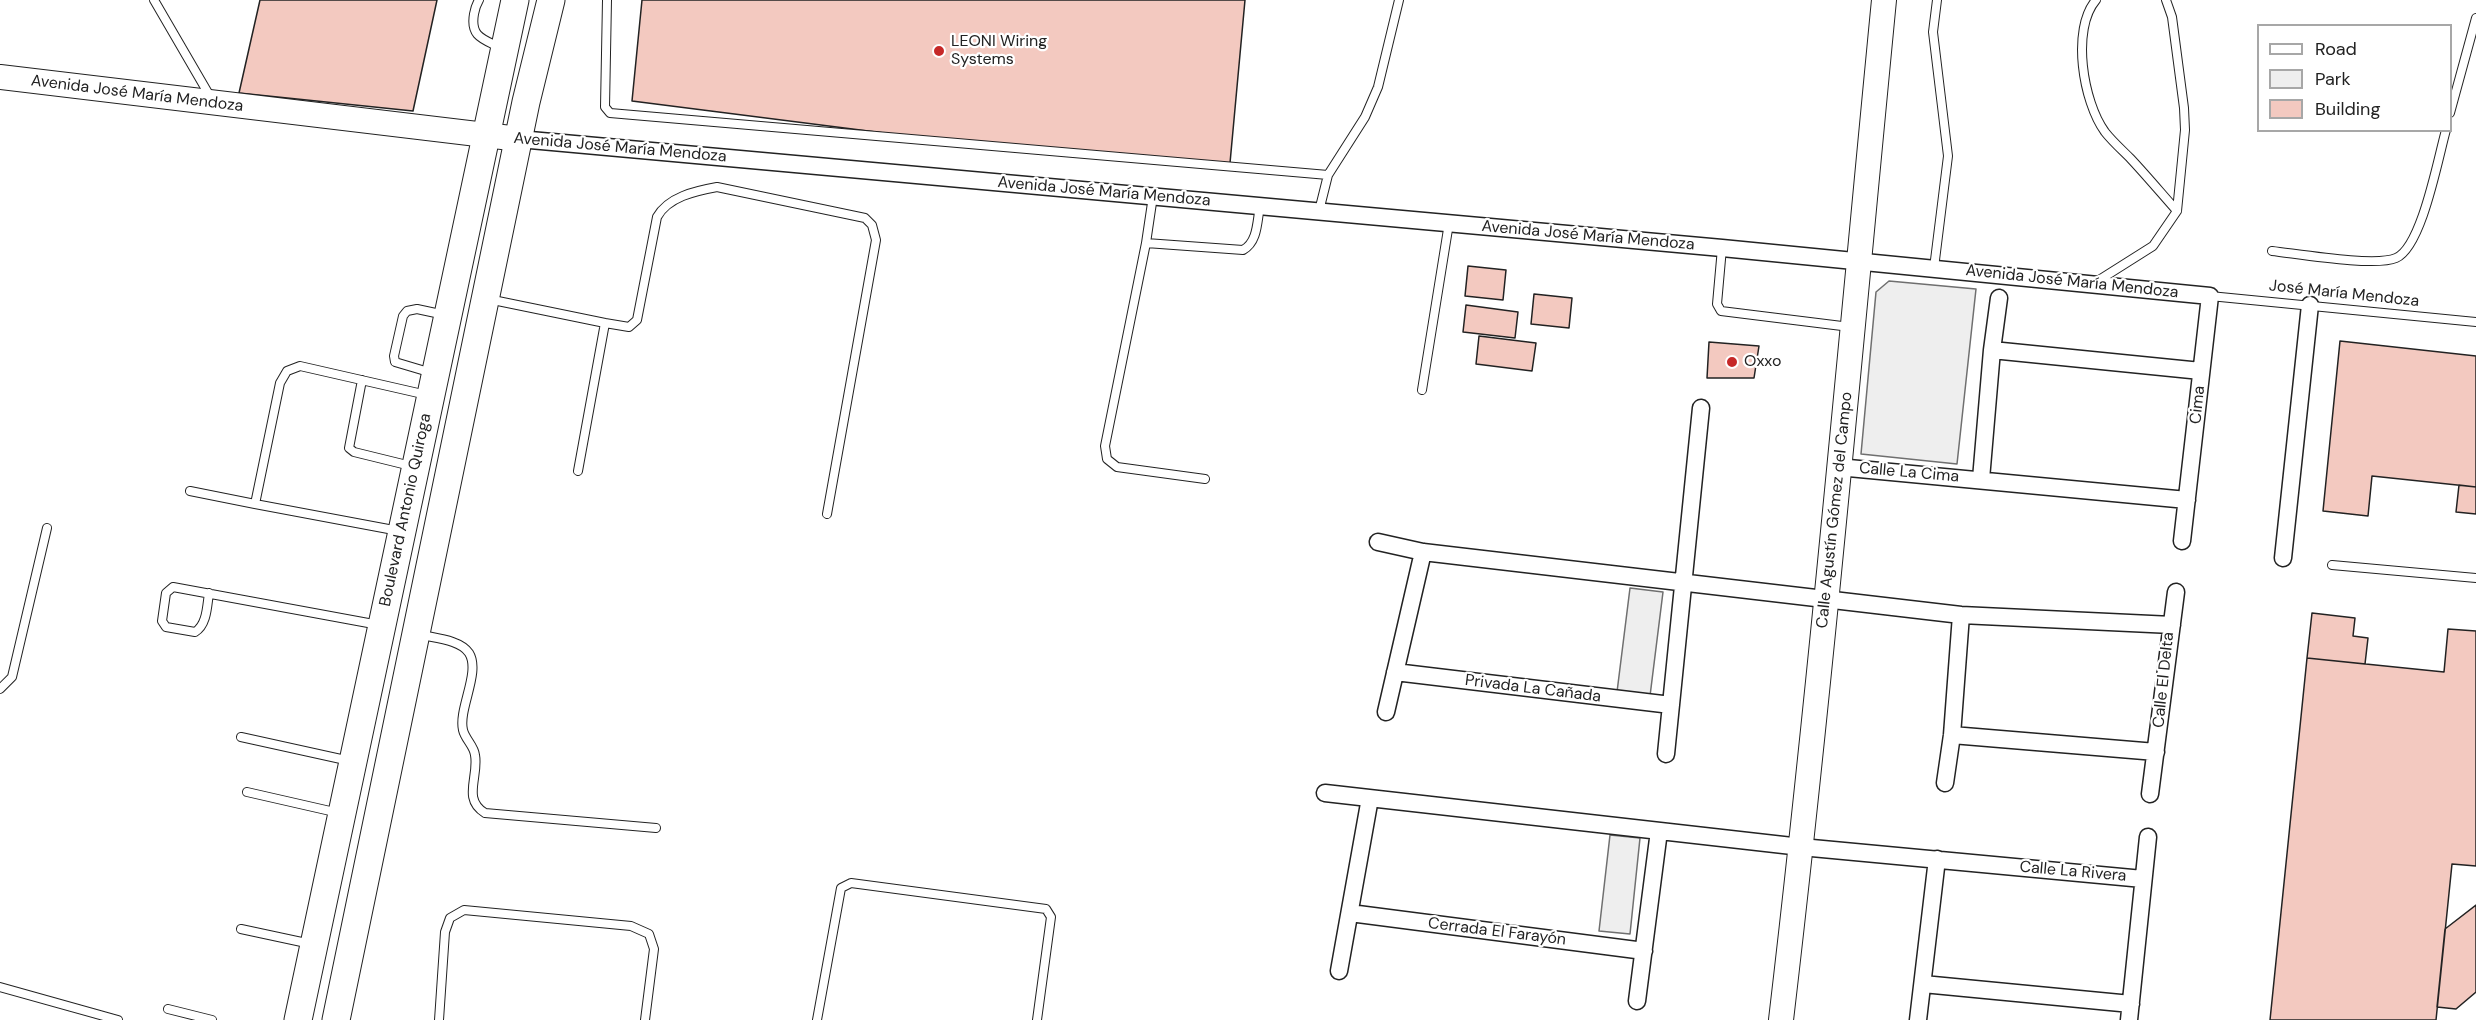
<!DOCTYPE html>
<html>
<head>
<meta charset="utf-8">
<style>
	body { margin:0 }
	#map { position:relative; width:2476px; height:1020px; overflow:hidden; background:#fff; font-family:"DM Sans",sans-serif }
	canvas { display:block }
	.legend { position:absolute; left:2257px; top:24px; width:195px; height:108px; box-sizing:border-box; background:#fff; border:2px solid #a7a7a7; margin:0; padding:8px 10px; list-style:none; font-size:18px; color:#222 }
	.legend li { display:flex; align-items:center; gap:12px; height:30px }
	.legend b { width:30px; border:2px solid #a7a7a7 }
</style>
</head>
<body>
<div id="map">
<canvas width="2476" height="1020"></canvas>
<ul class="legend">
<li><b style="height:8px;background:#fff"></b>Road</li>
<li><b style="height:16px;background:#eee"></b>Park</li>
<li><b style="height:16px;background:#f3c9c0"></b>Building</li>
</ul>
</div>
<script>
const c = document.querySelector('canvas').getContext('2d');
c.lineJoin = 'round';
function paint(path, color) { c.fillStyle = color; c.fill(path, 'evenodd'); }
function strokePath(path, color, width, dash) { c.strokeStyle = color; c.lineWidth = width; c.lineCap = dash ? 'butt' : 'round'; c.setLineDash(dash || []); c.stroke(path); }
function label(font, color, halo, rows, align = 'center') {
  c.font = font + ' "DM Sans",sans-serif'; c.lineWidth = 4.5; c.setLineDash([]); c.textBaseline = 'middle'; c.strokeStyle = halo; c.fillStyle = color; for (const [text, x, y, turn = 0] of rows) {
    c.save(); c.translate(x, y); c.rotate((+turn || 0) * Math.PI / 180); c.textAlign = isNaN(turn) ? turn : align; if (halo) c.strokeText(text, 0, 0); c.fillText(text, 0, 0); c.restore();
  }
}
const green = new Path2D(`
	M1889,281L1976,289L1957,464L1861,454L1876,292Z
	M1630,588L1663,592L1650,696L1617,692Z
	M1610,835L1640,838L1630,934L1599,931Z`);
paint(green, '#eee');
strokePath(green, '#6f6f6f', 1.5);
const building = new Path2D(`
	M260,0H437L413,111L239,93Z
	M642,0H1245L1230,163L939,140L632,101Z
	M1468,266L1506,270L1503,300L1465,296Z
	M1534,294L1572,298L1569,328L1531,324Z
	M1466,305L1518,312L1515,338L1463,332Z
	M1479,336L1536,343L1532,371L1476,364Z
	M2340,341L2476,356V487L2372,476L2368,516L2323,511Z
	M1709,342L1759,346L1754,378H1707Z
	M2459,485L2476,487V514L2456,512Z
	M2312,613L2355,618L2353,636L2368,638L2365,664L2307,658Z
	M2448,629L2476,631V866L2452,864L2436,1020H2270L2307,658L2444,672Z
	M2476,905V992L2456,1009L2437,1007L2445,929Z`);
paint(building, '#f3c9c0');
strokePath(building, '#222', 1.5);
const lane = new Path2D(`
	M154,0L211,98
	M479,0C476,5 475,8 474,14C470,37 483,39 501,48
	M607,0L605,107L610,113L1328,175
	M2096,0C2071,29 2083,102 2105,132C2112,141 2122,150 2130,158C2146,175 2161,193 2177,211
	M2450,113L2476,18
	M1153,196L1146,243L1105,446L1107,459L1117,467L1205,479
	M1319,211L1328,175L1365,117L1378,87L1399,0
	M1146,243L1243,250C1258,242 1257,221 1260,206
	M1722,248L1717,304L1721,311L1850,327
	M2272,251C2299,254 2375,267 2396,258C2422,247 2438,158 2446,130
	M1934,268L1948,156L1933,32L1937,0
	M2096,282L2153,246L2177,211L2185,130L2184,108L2172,17L2166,0
	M2210,296L2476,322
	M488,299L605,323L578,471
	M605,323L629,327L637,320L657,217C668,197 695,191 717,187L865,218L872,225L876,240L827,514
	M432,373L395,362L394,356L403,316L407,311L417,309L445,315
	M362,380L349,448L354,452L411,466
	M1422,390L1449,223
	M190,491L255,504
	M399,531L255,504L280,383L287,371L300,366L427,395
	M2332,565L2476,578
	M209,593C207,606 207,625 195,632L166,627L162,621L166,593L173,587L379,625
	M418,634C432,638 460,639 469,653C481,672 458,709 463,730C465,739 474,746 475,755C479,777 462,799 485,813L656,828
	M0,689L12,677L47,528
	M241,737L350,761
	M247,792L339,813
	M241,929L311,944
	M0,987L118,1020
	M168,1009L212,1020
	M439,1020L445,932L450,918L464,910L631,926L649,934L654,949L645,1020
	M817,1020L841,888L851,883L1046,909L1051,917L1037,1020`);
const street = new Path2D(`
	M519,139L1722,248L2210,296L2182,541
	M1992,350L2201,371
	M1838,467L2187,500
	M1981,479L1992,350L1999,298
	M1378,542L1423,552L1961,615L2172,625
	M2283,558L2310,305
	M1395,672L1671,705
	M1386,712L1423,552
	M1952,735L2156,752
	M1666,754L1701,408
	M1945,783L1952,735L1961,615
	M1325,793L1801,847L2143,879
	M2150,794L2176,592
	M1350,913L1644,951
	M1339,971L1370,798
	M1923,984L2131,1004
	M1637,1001L1659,831
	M1918,1020L1937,859
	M2129,1020L2148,837`);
const secondary = new Path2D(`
	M0,77L519,139
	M1781,1020C1821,681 1851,340 1884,0`);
const primary = new Path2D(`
	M298,1020L515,0
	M336,1020L526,102L551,0`);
strokePath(lane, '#222', 10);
strokePath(street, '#222', 19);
strokePath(secondary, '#222', 26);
strokePath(primary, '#222', 29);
strokePath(lane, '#fff', 8);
strokePath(street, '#fff', 16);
strokePath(secondary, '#fff', 24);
strokePath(primary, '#fff', 27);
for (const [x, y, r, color] of [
	[939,51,6,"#c62828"],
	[1732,362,6,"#c62828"]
]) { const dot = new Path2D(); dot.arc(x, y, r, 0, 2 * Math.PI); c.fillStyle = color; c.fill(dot); strokePath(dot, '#fff', 2); }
label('16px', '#222', '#fff', [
	["LEONI Wiring",951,42],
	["Systems",951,60],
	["Oxxo",1744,362]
], 'left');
label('16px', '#222', '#fff', [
	["Avenida José María Mendoza",137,94,7],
	["Avenida José María Mendoza",620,148,5],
	["Avenida José María Mendoza",1104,192,5],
	["Avenida José María Mendoza",1588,236,5],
	["Avenida José María Mendoza",2072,282,6],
	["José María Mendoza",2344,294,6],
	["Cima",2198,405,-84],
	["Calle La Cima",1909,473,5],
	["Boulevard Antonio Quiroga",406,510,-78],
	["Calle Agustín Gómez del Campo",1835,510,-84],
	["Calle El Delta",2164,680,-84],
	["Privada La Cañada",1533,689,7],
	["Calle La Rivera",2073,872,5],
	["Cerrada El Farayón",1497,932,7]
]);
</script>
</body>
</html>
